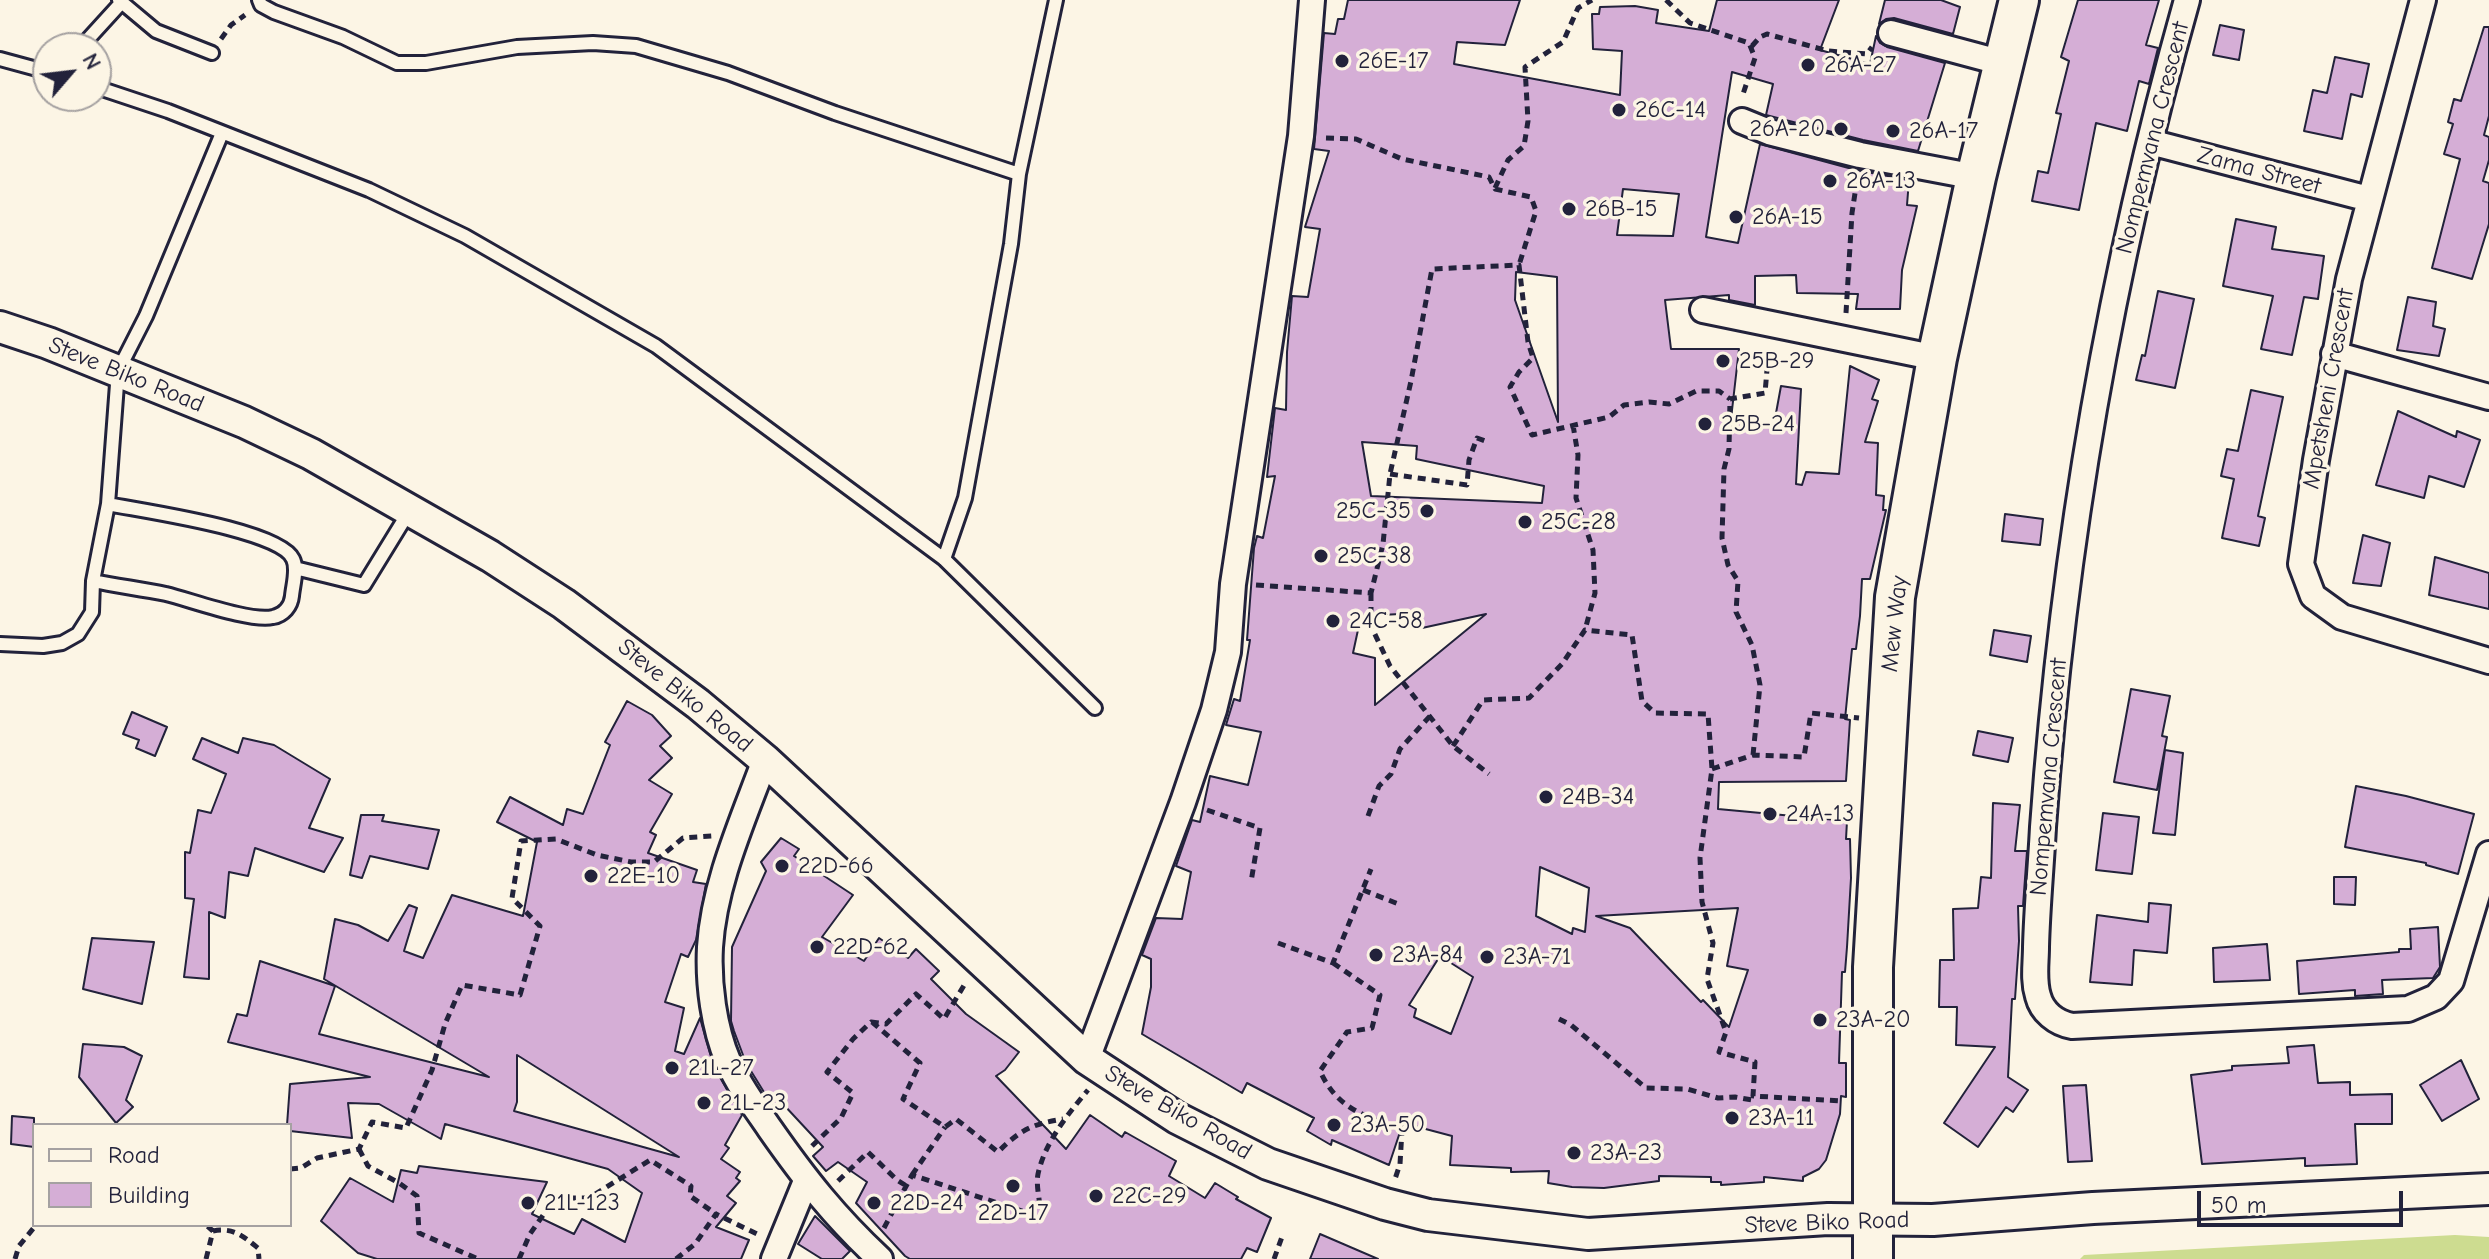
<!DOCTYPE html>
<html>
<head>
<meta charset="utf-8">
<style>
	body { margin:0 }
	#map { position:relative; width:2489px; height:1259px; overflow:hidden; background:#fcf5e5; font-family:"Comic Neue",sans-serif }
	canvas { display:block }
	.legend { position:absolute; left:32px; top:1123px; width:260px; height:104px; box-sizing:border-box; background:#fcf5e5; border:2px solid #a5a1a1; margin:0; padding:10px 14px; list-style:none; font-size:24px; color:#22223b }
	.legend li { display:flex; align-items:center; gap:16px; height:40px }
	.legend b { width:40px; border:2px solid #a5a1a1 }
	.north { position:absolute; left:32px; top:32px; width:80px; height:80px; box-sizing:border-box; background:#fcf5e5; border:2px solid #a5a1a1; border-radius:50%; rotate:62deg; font-size:22px; font-weight:700; line-height:32px; text-align:center; color:#22223b }
	.north::after { content:''; display:block; margin:auto; width:28px; height:36px; background:#22223b; clip-path:polygon(50% 0,100% 100%,50% 72%,0 100%) }
	.scale { position:absolute; left:2197px; top:1191px; width:206px; height:36px; box-sizing:border-box; border:4px solid #22223b; border-top:0; padding-left:10px; font-size:24px; line-height:28px; white-space:nowrap; color:#22223b; -webkit-text-stroke:6px #fcf5e5; paint-order:stroke }
</style>
</head>
<body>
<div id="map">
<canvas width="2489" height="1259"></canvas>
<ul class="legend">
<li><b style="height:10px;background:#fcf5e5"></b>Road</li>
<li><b style="height:22px;background:#d5aed6"></b>Building</li>
</ul>
<div class="north">N</div>
<div class="scale">50 m</div>
</div>
<script>
const c = document.querySelector('canvas').getContext('2d');
c.lineJoin = 'round';
function paint(path, color) { c.fillStyle = color; c.fill(path, 'evenodd'); }
function strokePath(path, color, width, dash) { c.strokeStyle = color; c.lineWidth = width; c.lineCap = dash ? 'butt' : 'round'; c.setLineDash(dash || []); c.stroke(path); }
function label(font, color, halo, rows, align = 'center') {
  c.font = font + ' "Comic Neue",sans-serif'; c.lineWidth = 7; c.setLineDash([]); c.textBaseline = 'middle'; c.strokeStyle = halo; c.fillStyle = color; for (const [text, x, y, turn = 0] of rows) {
    c.save(); c.translate(x, y); c.rotate((+turn || 0) * Math.PI / 180); c.textAlign = isNaN(turn) ? turn : align; if (halo) c.strokeText(text, 0, 0); c.fillText(text, 0, 0); c.restore();
  }
}
paint(new Path2D(`
	M2455,1235L2489,1237V1259H2080L2084,1255Z`), '#cddc90');
const building = new Path2D(`
	M1348,0H1520L1505,45L1457,42L1454,64L1620,95L1622,51L1593,49L1592,14H1599L1600,7L1635,6L1658,10L1656,23L1709,31L1717,0H1839L1820,50L1870,64L1876,36L1880,43L1887,47L1945,63L1918,151L1863,140L1766,115L1773,84L1732,72L1706,237L1738,243L1760,144L1856,170L1909,180L1907,205L1917,206L1902,270L1900,309H1856L1858,294L1797,293L1796,275L1755,276V305L1729,300V295L1665,300L1671,349H1739L1731,419L1774,424L1781,386L1801,389L1796,484L1802,485L1806,472L1839,474L1850,366L1879,380L1872,399L1878,401L1865,442L1878,443L1876,495L1884,496L1883,510H1886L1870,579H1862L1860,616L1856,649H1852L1845,719L1850,720L1846,781L1719,782L1718,809L1847,821L1846,839H1850L1851,878L1847,947L1845,972H1842L1839,1063H1846V1097L1841,1096L1840,1114L1826,1160L1819,1169L1803,1177V1181L1764,1177V1182L1721,1185V1182H1711V1177L1659,1176V1181L1604,1188L1572,1187L1548,1183L1549,1171L1511,1172V1168L1450,1165L1452,1136L1403,1123L1389,1165L1332,1140L1331,1145L1307,1131L1314,1118L1247,1083L1242,1093L1142,1034L1151,987V959L1142,955L1156,918L1182,919L1191,872L1176,866L1192,820L1200,822L1210,776L1248,785L1261,732L1226,725L1234,699L1240,701L1250,640H1247L1254,548L1257,536L1263,538L1275,476L1267,477L1275,408L1286,410L1287,352L1292,296L1308,297L1320,229L1305,227L1329,151L1314,149L1324,33L1335,34L1338,19H1344ZM1623,189L1679,194L1673,236L1617,235ZM1516,272L1557,277L1558,422L1515,300ZM1362,442L1417,446L1416,459L1544,486L1542,503L1371,496ZM1420,613L1422,628L1486,614L1375,705V658L1353,653L1361,616ZM1540,867L1589,888L1585,932L1573,928L1572,934L1536,916ZM1738,908L1727,966L1748,970L1729,1027L1703,1000L1701,1002L1630,928L1596,916ZM1440,956L1473,977L1451,1034L1414,1017L1416,1009L1409,1005Z
	M1885,0H1941L1960,7L1953,34L1894,18L1886,19L1879,24Z
	M2078,0H2159L2146,45L2158,48L2149,84L2139,81L2127,131L2096,123L2079,210L2032,201L2038,171L2048,173L2061,114L2056,113L2069,61L2061,57Z
	M2220,25L2244,30L2239,60L2213,55Z
	M2484,27H2489V116L2484,135L2489,137V160L2483,181L2489,183V224L2472,279L2432,268L2460,159L2444,154L2453,124L2448,122L2454,99L2461,101Z
	M2335,57L2369,64L2362,97L2351,94L2342,139L2304,131L2313,90L2327,93Z
	M2236,219L2276,227L2272,249L2324,256L2318,299L2304,297L2292,355L2261,349L2273,296L2223,286Z
	M2158,291L2194,299L2175,388L2136,380L2142,355L2145,356Z
	M2408,297L2436,302L2433,326L2445,329L2439,356L2397,350Z
	M2251,390L2283,397L2258,516L2265,518L2259,546L2222,538L2234,479L2221,476L2227,449L2238,451Z
	M2398,411L2456,437L2457,431L2480,440L2464,487L2429,476L2424,498L2376,485Z
	M2005,514L2043,519L2040,545L2002,541Z
	M2363,535L2390,543L2381,586L2353,583Z
	M2435,557L2489,573V609L2429,595Z
	M1994,630L2031,636L2027,662L1990,655Z
	M2131,689L2170,696L2162,736L2167,737L2157,790L2114,782Z
	M627,701L652,715L671,736L660,746L672,758L649,780L672,794L650,832L656,835L648,853L697,870L693,882L706,884L696,940L688,957L681,954L665,1002L684,1008L675,1051L684,1054L700,1018L714,1067L742,1115L725,1145L729,1148L721,1159L740,1172L736,1178L740,1181L727,1196L736,1203L716,1227L749,1240L741,1259H377L358,1253L321,1221L350,1178L393,1202L401,1170L417,1173L419,1166L547,1182L532,1214L574,1234L582,1219L625,1242L642,1193L608,1169L445,1124L441,1139L379,1104L348,1103L352,1138L290,1131V1125H287L290,1084L370,1077L228,1042L237,1014L247,1016L260,961L335,986L319,1034L489,1077L324,979L335,919L358,925L388,941L409,905L417,908L404,951L423,958L452,895L523,916L537,842L497,822L510,797L563,825L567,809L583,814L610,745L605,742ZM517,1055L679,1157L514,1111L517,1102Z
	M132,712L167,727L155,756L136,748L139,740L123,734Z
	M1978,731L2013,738L2008,762L1973,755Z
	M202,738L238,753L243,738L274,745L330,779L309,828L343,838L324,872L255,848L248,876L229,872L225,918L209,912V979L184,977L194,899L185,898V852L190,853L198,810L211,813L226,774L193,759Z
	M2165,750L2183,753L2175,835L2153,833Z
	M2356,786L2406,796L2474,814L2458,874L2426,865V863L2345,847Z
	M1993,803L2020,805L2015,851H2027L2023,906H2018L2019,941L2015,999H2012L2008,1077L2028,1090L2013,1112L2006,1107L1978,1147L1944,1123L1995,1047L1956,1045L1957,1007H1939L1940,960H1954L1953,909L1978,908L1981,877L1991,878Z
	M2103,813L2139,817L2132,874L2096,870Z
	M361,815H384L382,821L439,830L428,869L370,856L362,878L350,875Z
	M781,838L799,849L794,856L853,895L822,937L864,961L879,938L908,958L916,949L939,971L931,979L966,1014L1019,1052L1005,1070L996,1076L1066,1149L1090,1115L1122,1137L1125,1132L1176,1161L1169,1176L1205,1198L1215,1183L1238,1197L1236,1199L1271,1218L1257,1252L1247,1248L1241,1259H910L905,1256L856,1203L867,1182L838,1162L826,1171L813,1156L823,1147L783,1104L775,1110L746,1063L734,1031L731,1021L732,947L766,871L761,862Z
	M2334,877H2356L2355,905L2334,904Z
	M2149,903L2171,905L2167,953L2134,950L2132,985L2090,982L2097,915L2148,922Z
	M2438,927L2440,967L2433,978L2382,980L2383,994L2355,996V990L2299,994L2297,961L2399,952V949H2411L2410,929Z
	M92,938L154,942L142,1004L83,989Z
	M2267,944L2270,980L2214,982L2213,948Z
	M83,1044L124,1047L142,1056L126,1100L133,1107L116,1123L79,1077Z
	M2314,1045L2318,1083L2350,1082V1095L2392,1094V1124H2355L2357,1164L2305,1166V1158L2202,1164L2191,1075L2232,1070V1066L2289,1063L2287,1047Z
	M2461,1060L2479,1099L2442,1121L2420,1085Z
	M2086,1085L2092,1161L2068,1162L2063,1086Z
	M12,1116L34,1118V1147L11,1144Z
	M815,1216L850,1251L842,1259H822L798,1244Z
	M1320,1234L1378,1259H1310Z`);
paint(building, '#d5aed6');
strokePath(building, '#22223b', 2);
const service = new Path2D(`
	M119,0L156,31L212,53
	M259,0L261,5L274,12L343,37L397,63H426L517,47L593,43L636,46L728,73L835,113L1019,174
	M80,48L121,3
	M0,59L48,72
	M96,87L168,111L369,190L465,236L656,346L944,559L1095,708
	M944,559L965,498L1011,244L1019,174L1056,0
	M295,568L364,585L410,510
	M93,581C117,586 142,589 166,594C191,600 250,622 273,617C284,615 291,606 292,596C293,585 298,569 293,559C280,530 142,511 108,504
	M0,644L43,646L62,643L78,634L92,612L93,581L108,504L118,371L146,316L222,133`);
const minor = new Path2D(`
	M2187,0C2111,269 2063,548 2043,827C2041,867 2037,907 2036,947C2036,963 2033,980 2038,996C2042,1012 2056,1023 2072,1026L2408,1009L2436,997L2451,981L2489,854
	M2423,0L2349,279L2316,460L2301,564L2313,596L2342,617L2489,661
	M1891,33L2003,63
	M1742,121L1769,132L1860,155L1976,177
	M2150,142L2369,199
	M1703,310L1937,358
	M2334,354L2489,397
	M765,760C743,820 714,883 710,947C708,984 714,1028 728,1061C739,1086 755,1107 770,1129C805,1179 835,1217 880,1259
	M1087,1059L1183,802L1214,710L1228,652L1233,584L1301,136L1312,0
	M774,1259L806,1181`);
const tertiary = new Path2D(`
	M0,327L48,343L244,422L311,454L490,556L564,604L698,704L765,760L1087,1059L1177,1118L1268,1164L1385,1204L1428,1215L1588,1234L1828,1219L1933,1220L2093,1208L2489,1189`);
const primary = new Path2D(`
	M1873,1259V967L1895,597L1937,358L1976,177L2019,0`);
strokePath(service, '#22223b', 18);
strokePath(minor, '#22223b', 30);
strokePath(tertiary, '#22223b', 36);
strokePath(primary, '#22223b', 44);
strokePath(new Path2D(`
	M1666,0L1690,23L1749,43L1755,58L1742,97
	M221,39L231,25L245,15
	M1752,46L1760,37L1767,34L1828,51L1867,54L1872,47
	M1326,138L1356,139L1402,159L1489,177L1495,189L1531,197L1536,211L1519,265
	M1495,188L1508,160L1524,146L1528,121L1525,67L1563,42L1578,8L1592,0
	M1846,313L1852,213L1857,180
	M1573,425L1578,455L1576,498L1593,550L1595,593L1585,630
	M1390,474L1467,485L1469,460L1477,438L1485,441
	M1256,585L1371,593L1383,544L1390,474L1411,381L1432,269L1519,265L1528,342L1533,358L1519,372L1510,387L1532,435L1609,417L1624,405L1649,402L1669,404L1696,391H1719L1730,399
	M1371,593V626L1390,666L1453,746L1489,774
	M1453,746L1483,700L1529,698L1562,664L1585,630L1632,635L1642,701L1655,713L1708,714L1712,769L1700,858L1702,902L1713,943L1707,979L1726,1032L1719,1052L1755,1062L1753,1096L1841,1101
	M1753,755L1760,685L1752,645L1736,612L1738,581L1728,565L1722,538L1724,469L1729,449L1730,399L1765,393L1769,347
	M1712,769L1753,755L1804,757L1811,713L1859,718
	M1207,810L1260,828L1251,882
	M1368,816L1379,786L1391,774L1400,749L1430,716
	M1363,890L1401,905
	M1278,943L1333,963L1371,869
	M1333,963L1380,995L1372,1028L1347,1032L1320,1071C1337,1109 1365,1116 1402,1130L1400,1164L1395,1179
	M1559,1019L1571,1025L1646,1088L1687,1089L1718,1098L1735,1097L1752,1100L1753,1096
	M872,1022L920,1063L903,1099L945,1127L956,1119L998,1152C1020,1130 1032,1124 1063,1119
	M812,1146L841,1118L853,1093L827,1072L853,1039L871,1022L886,1024L916,994L944,1019L966,982
	M359,1149L368,1166L399,1183L417,1196L419,1233L478,1259
	M290,1169L301,1168L317,1158L359,1149L372,1122L406,1128L432,1070L445,1024L462,985L520,995L540,926L512,898L521,841L556,839L597,855L631,862H654L683,838L712,836
	M912,1175L945,1127
	M838,1181L868,1152L897,1180L905,1185
	M884,1228L912,1175L1025,1212L1040,1207C1039,1196 1036,1184 1038,1174C1045,1142 1068,1114 1088,1090
	M213,1231C233,1227 243,1236 258,1248L259,1259
	M15,1259L19,1246L36,1225
	M206,1259L213,1231L206,1225
	M519,1259L530,1234L555,1198H589L650,1160L691,1186L690,1196L716,1214
	M676,1259L695,1244L716,1214L757,1234
	M1274,1259L1283,1234`), '#22223b', 5, [8, 6]);
strokePath(service, '#fcf5e5', 12);
strokePath(minor, '#fcf5e5', 24);
strokePath(tertiary, '#fcf5e5', 30);
strokePath(primary, '#fcf5e5', 38);
for (const [x, y, r, color] of [
	[1342,61,8,"#22223b"],
	[1808,65,8,"#22223b"],
	[1619,110,8,"#22223b"],
	[1841,129,8,"#22223b"],
	[1893,131,8,"#22223b"],
	[1830,181,8,"#22223b"],
	[1569,209,8,"#22223b"],
	[1736,217,8,"#22223b"],
	[1723,361,8,"#22223b"],
	[1705,424,8,"#22223b"],
	[1427,511,8,"#22223b"],
	[1525,522,8,"#22223b"],
	[1321,556,8,"#22223b"],
	[1333,621,8,"#22223b"],
	[1546,797,8,"#22223b"],
	[1770,814,8,"#22223b"],
	[782,866,8,"#22223b"],
	[591,876,8,"#22223b"],
	[817,947,8,"#22223b"],
	[1376,955,8,"#22223b"],
	[1487,957,8,"#22223b"],
	[1820,1020,8,"#22223b"],
	[672,1068,8,"#22223b"],
	[704,1103,8,"#22223b"],
	[1732,1118,8,"#22223b"],
	[1334,1125,8,"#22223b"],
	[1574,1153,8,"#22223b"],
	[1013,1186,8,"#22223b"],
	[1096,1196,8,"#22223b"],
	[528,1203,8,"#22223b"],
	[874,1203,8,"#22223b"]
]) { const dot = new Path2D(); dot.arc(x, y, r, 0, 2 * Math.PI); c.fillStyle = color; c.fill(dot); strokePath(dot, '#fcf5e5', 3); }
label('24px', '#22223b', '#fcf5e5', [
	["26E-17",1358,61],
	["26A-27",1824,65],
	["26C-14",1635,110],
	["26A-20",1825,129,"right"],
	["26A-17",1909,131],
	["26A-13",1846,181],
	["26B-15",1585,209],
	["26A-15",1752,217],
	["25B-29",1739,361],
	["25B-24",1721,424],
	["25C-35",1411,511,"right"],
	["25C-28",1541,522],
	["25C-38",1337,556],
	["24C-58",1349,621],
	["24B-34",1562,797],
	["24A-13",1786,814],
	["22D-66",798,866],
	["22E-10",607,876],
	["22D-62",833,947],
	["23A-84",1392,955],
	["23A-71",1503,957],
	["23A-20",1836,1020],
	["21L-27",688,1068],
	["21L-23",720,1103],
	["23A-11",1748,1118],
	["23A-50",1350,1125],
	["23A-23",1590,1153],
	["22C-29",1112,1196],
	["21L-123",544,1203],
	["22D-24",890,1203],
	["22D-17",1013,1213,"center"]
], 'left');
label('24px', '#22223b', '#fcf5e5', [
	["Nompemvana Crescent",2153,138,-76],
	["Zama Street",2259,171,15],
	["Steve Biko Road",126,375,22],
	["Mpetsheni Crescent",2329,389,-80],
	["Mew Way",1895,624,-84],
	["Steve Biko Road",685,696,39],
	["Nompemvana Crescent",2049,777,-85],
	["Steve Biko Road",1178,1113,30],
	["Steve Biko Road",1827,1223,-2]
]);
</script>
</body>
</html>
